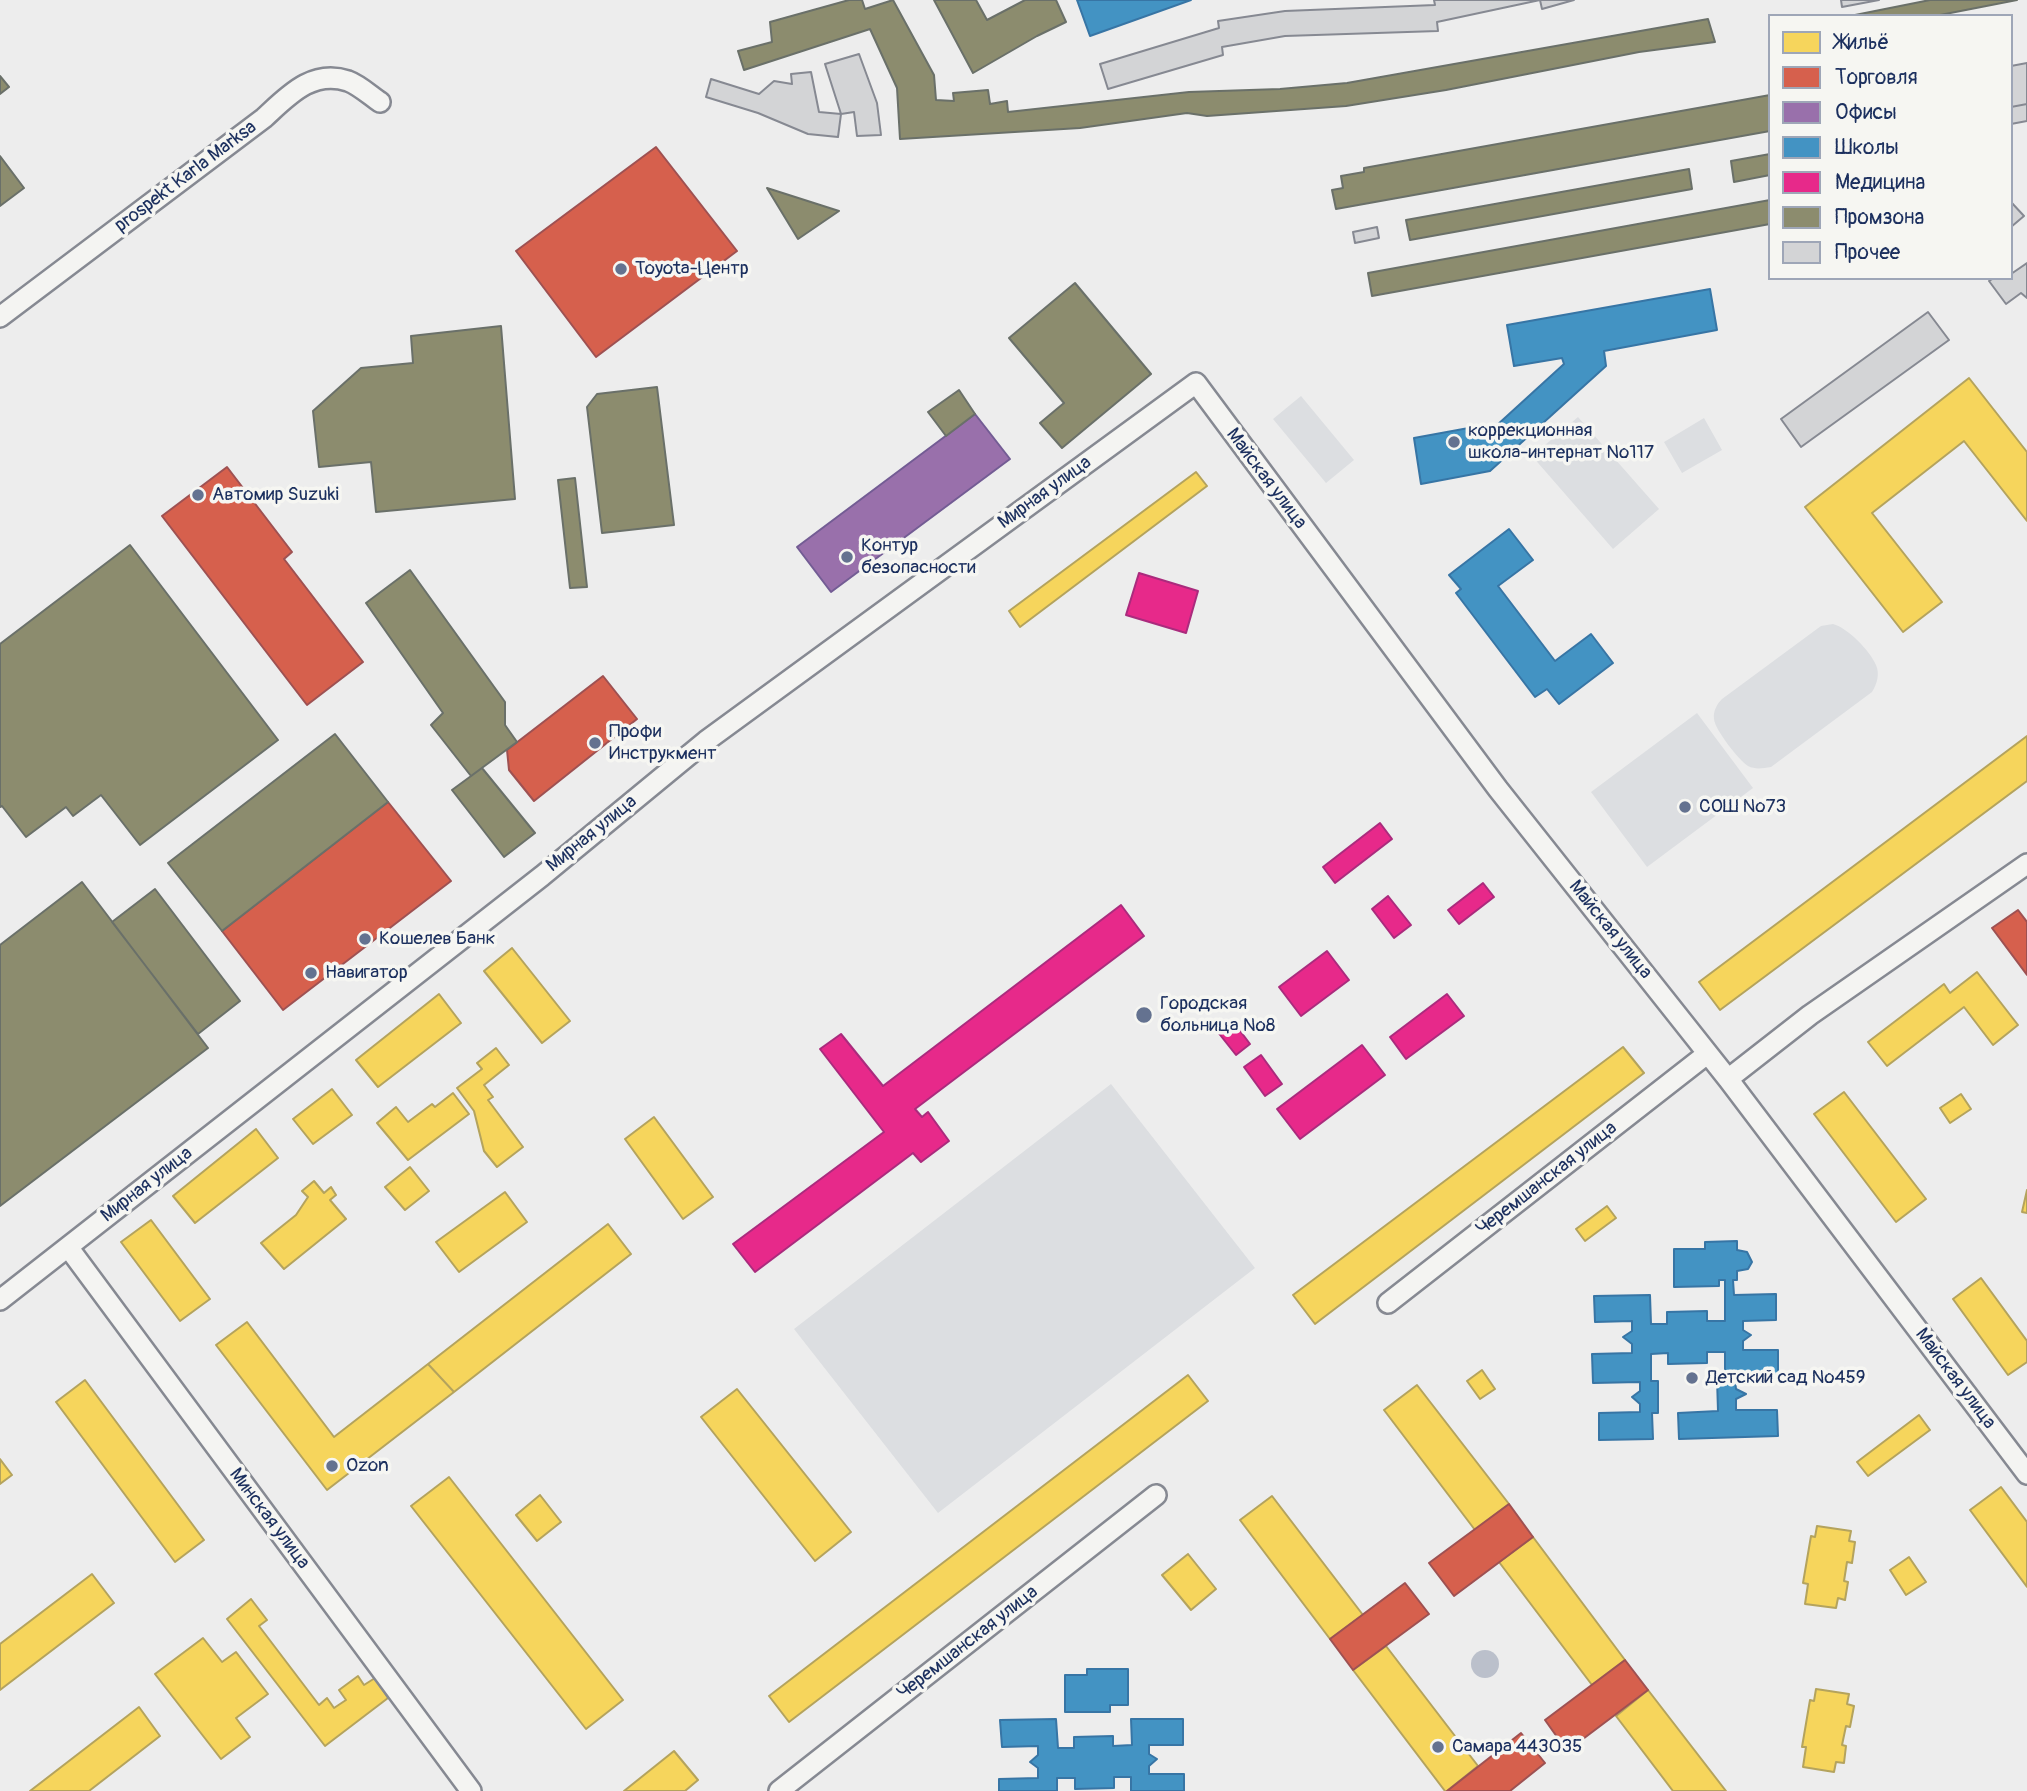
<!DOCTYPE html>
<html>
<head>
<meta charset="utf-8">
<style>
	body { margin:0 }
	#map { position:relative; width:2027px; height:1791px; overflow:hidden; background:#ededed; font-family:Pangolin,sans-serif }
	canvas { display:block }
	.legend { position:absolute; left:1768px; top:14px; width:245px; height:266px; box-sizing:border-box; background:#f6f6f2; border:2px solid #9ea6b7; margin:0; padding:9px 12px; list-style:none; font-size:21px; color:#1b2f5e }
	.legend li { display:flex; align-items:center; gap:14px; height:35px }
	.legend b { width:35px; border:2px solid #9ea6b7 }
</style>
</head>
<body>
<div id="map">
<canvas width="2027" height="1791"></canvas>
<ul class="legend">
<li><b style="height:19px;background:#f6d55c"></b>Жильё</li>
<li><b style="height:19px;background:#d6604d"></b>Торговля</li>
<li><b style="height:19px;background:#9970ab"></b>Офисы</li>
<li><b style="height:19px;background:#4393c3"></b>Школы</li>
<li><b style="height:19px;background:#e7298a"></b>Медицина</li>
<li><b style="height:19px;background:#8c8c6e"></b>Промзона</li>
<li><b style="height:19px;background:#d3d4d6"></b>Прочее</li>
</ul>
</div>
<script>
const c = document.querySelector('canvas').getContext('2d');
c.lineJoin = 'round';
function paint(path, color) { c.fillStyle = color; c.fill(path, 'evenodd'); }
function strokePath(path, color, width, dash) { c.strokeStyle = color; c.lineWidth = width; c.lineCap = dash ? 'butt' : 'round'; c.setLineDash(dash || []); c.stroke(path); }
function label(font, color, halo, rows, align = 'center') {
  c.font = font + ' Pangolin,sans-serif'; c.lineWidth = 7; c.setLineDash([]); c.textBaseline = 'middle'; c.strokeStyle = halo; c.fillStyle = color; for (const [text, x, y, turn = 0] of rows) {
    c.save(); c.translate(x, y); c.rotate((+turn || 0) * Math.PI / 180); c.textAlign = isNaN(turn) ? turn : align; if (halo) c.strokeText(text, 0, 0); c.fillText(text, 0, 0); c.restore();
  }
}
paint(new Path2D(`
	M1301,396L1354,460L1326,483L1273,419Z
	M1578,417L1659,509L1613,549L1532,456Z
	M1704,418L1722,450L1682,473L1664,442Z
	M1833,624C1848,628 1870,651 1876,665C1880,674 1877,684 1872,692L1771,767C1763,768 1756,770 1748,766C1739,760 1715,730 1714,719C1713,711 1717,704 1722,699L1821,626Z
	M1697,713L1753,788L1647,867L1591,792Z
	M1111,1084L1255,1268L938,1513L794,1329Z`), '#dcdee1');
paint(new Path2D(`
	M1471 1664a14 14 0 1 1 28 0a14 14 0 1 1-28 0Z`), '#bbc0cb');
const homes = new Path2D(`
	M1969,378L2027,452V521L1964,441L1872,513L1942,602L1903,632L1805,507Z
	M1196,472L1207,486L1020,627L1009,611Z
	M2027,736V781L1720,1010L1699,982Z
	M512,948L570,1021L542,1043L484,971Z
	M1977,972L2018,1025L1993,1045L1964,1007L1887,1066L1868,1042L1944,984L1950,993Z
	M439,994L461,1023L378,1087L356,1060Z
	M1623,1047L1644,1073L1315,1324L1293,1295Z
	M496,1048L509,1065L484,1085L493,1097L488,1100L523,1147L497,1167L484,1151L474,1111L457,1088L482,1069L477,1063Z
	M332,1089L352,1115L313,1144L293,1119Z
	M1844,1092L1926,1199L1896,1222L1814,1114Z
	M453,1093L469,1114L408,1160L377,1123L396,1107L408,1122L432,1104L435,1107Z
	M1961,1094L1971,1109L1950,1123L1940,1108Z
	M654,1117L713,1197L683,1219L625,1139Z
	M256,1129L278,1158L195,1223L173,1196Z
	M410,1167L429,1191L405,1210L385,1187Z
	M314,1181L324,1193L331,1187L336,1195L330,1200L346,1219L284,1269L261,1243L296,1215L308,1197L302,1191Z
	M2027,1190V1213L2022,1212Z
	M505,1192L527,1222L459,1272L436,1242Z
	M1607,1206L1616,1218L1585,1241L1576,1229Z
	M151,1220L210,1299L180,1321L121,1242Z
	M608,1224L631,1254L454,1392L428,1364Z
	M1981,1278L2027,1341V1362L2008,1375L1953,1299Z
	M247,1322L334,1437L428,1364L454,1392L327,1490L216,1345Z
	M1482,1370L1495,1389L1480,1399L1467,1381Z
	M1188,1375L1208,1401L789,1722L769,1696Z
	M85,1380L204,1540L175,1562L56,1402Z
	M1417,1385L1509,1504L1475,1530L1384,1410Z
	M737,1389L851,1532L815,1561L701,1417Z
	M1919,1415L1930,1430L1868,1476L1857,1462Z
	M0,1459L12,1475L0,1484Z
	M449,1477L623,1700L586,1729L411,1506Z
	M2001,1487L2027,1522V1587L1970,1510Z
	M540,1495L561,1522L537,1541L516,1515Z
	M1272,1496L1363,1615L1330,1639L1240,1520Z
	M1817,1526L1851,1531L1849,1541L1855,1542L1852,1563L1847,1562L1844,1581L1848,1582L1845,1600L1838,1598L1836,1608L1805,1604L1808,1584L1803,1583L1811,1536L1815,1537Z
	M1533,1537L1625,1660L1592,1685L1499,1562Z
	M1188,1554L1216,1589L1191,1610L1162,1575Z
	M1909,1557L1926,1582L1906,1595L1890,1570Z
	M92,1574L114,1603L0,1690V1644Z
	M251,1599L267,1620L259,1626L319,1705L327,1698L334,1708L346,1700L339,1690L358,1676L364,1685L375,1678L388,1698L325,1746L227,1619Z
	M203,1638L222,1662L236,1652L268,1694L236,1718L250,1737L221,1759L155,1674Z
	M1386,1646L1478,1766L1447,1791H1445L1353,1670Z
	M1816,1689L1849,1694L1847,1704L1854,1706L1850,1727L1846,1726L1842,1745L1846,1746L1844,1763L1836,1762L1834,1772L1803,1767L1806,1747H1802L1810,1700L1814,1701Z
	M1648,1690L1726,1791H1673L1616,1716Z
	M139,1707L160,1736L89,1791H30Z
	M674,1751L698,1780L685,1791H624Z`);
paint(homes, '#f6d55c');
strokePath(homes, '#b4a35d', 2);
const shops = new Path2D(`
	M656,147L737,251L596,357L516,251Z
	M227,467L292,552L284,559L363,662L307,705L162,516Z
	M603,676L637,719L534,801L509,770L507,750Z
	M388,802L451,881L283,1010L222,931Z
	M2018,910L2027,922V975L1992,928Z
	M1509,1504L1533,1537L1454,1596L1429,1563Z
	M1405,1583L1429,1614L1353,1670L1330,1639Z
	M1625,1660L1648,1690L1567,1751L1545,1720Z
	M1521,1733L1545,1763L1510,1791H1447Z`);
paint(shops, '#d6604d');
strokePath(shops, '#9e5152', 2);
const offices = new Path2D(`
	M975,414L1010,459L831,592L797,547Z`);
paint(offices, '#9970ab');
strokePath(offices, '#735c94', 2);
const schools = new Path2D(`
	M1077,0H1191L1090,36Z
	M1710,289L1717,330L1604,351L1606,366L1490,471L1421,484L1414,438L1485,425L1487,430L1496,426L1564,364L1562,358L1514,366L1507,325Z
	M1509,529L1533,560L1498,586L1555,661L1591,634L1613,663L1559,704L1547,689L1535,697L1456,593L1461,589L1449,575Z
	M1737,1241V1250L1747,1252L1752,1262L1748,1269L1737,1271V1280H1733L1734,1295L1776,1294V1320L1743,1321V1330L1751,1335L1743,1341V1350H1778V1379H1735L1736,1389L1746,1394L1736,1399V1410H1777L1778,1436L1679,1439L1678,1413L1718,1411L1717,1379H1725V1352H1707V1363L1668,1364V1353L1651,1354V1381H1658V1413H1652L1653,1439L1599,1440V1413L1640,1412V1404L1632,1397L1640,1391V1382L1593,1383L1592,1354L1632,1353V1344L1623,1337L1632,1331V1321L1595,1322L1594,1296L1650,1295L1651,1324H1667V1312L1707,1311V1321H1725V1280H1719V1286L1674,1287V1249H1705V1242Z
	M1087,1669H1128V1705H1110V1712H1065V1675H1087Z
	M1056,1719L1058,1748H1074V1737L1113,1736V1746L1132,1745L1131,1719H1183V1745H1149V1754L1157,1759L1149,1766V1774H1184V1791H1131V1777H1114V1788L1075,1789V1778H1057V1791H999V1779L1038,1778V1768L1030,1762L1038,1755V1746L1002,1747L1000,1720Z`);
paint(schools, '#4393c3');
strokePath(schools, '#3775a5', 2);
const health = new Path2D(`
	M1139,573L1198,591L1186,633L1126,615Z
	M1380,823L1392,839L1335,883L1323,867Z
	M1483,883L1494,897L1459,924L1448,910Z
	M1388,896L1411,925L1394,938L1372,909Z
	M1121,905L1144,936L915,1109L922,1117L928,1112L949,1141L921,1162L913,1153L755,1272L733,1244L884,1132L820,1049L841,1034L883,1086Z
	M1327,951L1349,980L1301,1016L1279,987Z
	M1447,994L1464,1016L1406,1059L1390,1037Z
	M1232,1020L1250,1044L1236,1055L1217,1031Z
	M1362,1045L1385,1075L1300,1139L1277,1109Z
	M1261,1055L1282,1084L1265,1096L1244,1067Z`);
paint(health, '#e7298a');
strokePath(health, '#aa2b7d', 2);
const industry = new Path2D(`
	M849,0H862L865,9L893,0L934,75L936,100L954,101L953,93L988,90L990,104L1007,101L1008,112L1189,92L1280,89L1347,83L1708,19L1715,42L1639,52L1446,90L1346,106L1207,116L1187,113L1080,128L900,139L897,88L870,29L744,70L738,51L772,42L770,22Z
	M934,0H976L987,20L1025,0H1056L1066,22L1037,36L973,73Z
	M1930,0H2017L1935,16H1850Z
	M0,76L9,87L0,94Z
	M1770,95V131L1336,209L1332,190L1343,188L1341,176L1364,172V168Z
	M1770,154V175L1734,182L1731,161Z
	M0,156L24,188L0,206Z
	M1689,169L1692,189L1410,240L1406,220Z
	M767,188L839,211L798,239Z
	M1770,200V224L1372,296L1368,273Z
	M1075,283L1151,374L1062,448L1040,423L1064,403L1009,338Z
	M501,326L515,499L376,512L371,462L319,467L313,411L361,368L413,363L411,336Z
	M657,387L674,525L602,533L587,407L597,394Z
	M959,390L975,414L946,436L928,412Z
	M575,478L587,587L570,588L558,480Z
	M130,545L278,740L140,845L101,795L73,816L66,807L26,837L2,806L0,807V644Z
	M410,570L505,702V725L517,742L471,776L431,725L443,713L366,603Z
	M335,734L388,802L222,931L168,863Z
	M482,768L535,833L504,857L452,790Z
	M82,882L208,1048L0,1206V945Z
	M155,889L240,1001L198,1034L112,922Z`);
paint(industry, '#8c8c6e');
strokePath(industry, '#6a7069', 2);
const building = new Path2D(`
	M1434,0H1574L1542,9L1540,0L1437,22L1438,31L1285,36L1222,47L1223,55L1108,89L1100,64L1219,28L1218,21L1285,11L1435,5Z
	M1841,0H1879L1842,7Z
	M859,54L877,103L881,135L857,136L854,112L841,114L825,64Z
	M2027,63V104L2011,107V66Z
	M811,72L819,112L841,114L838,137L808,134L758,113L706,97L711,79L759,94L774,81L792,84L791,74Z
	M2027,104V121L2011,124V107Z
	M2011,202L2024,216L2011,227Z
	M1377,227L1379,238L1355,243L1353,232Z
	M2027,263V298L2021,293L2006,304L1989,281L1994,278H2011V274Z
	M1928,312L1949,340L1801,447L1781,419Z`);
paint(building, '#d3d4d6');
strokePath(building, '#868992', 2);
const street = new Path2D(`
	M0,317L264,118C288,96 312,69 348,81C359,85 371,96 380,102
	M1728,1079L1810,1015L2027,864
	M68,1247L471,1791
	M0,1300L542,876L706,741L1196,383L1498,789L1728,1079L2027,1474
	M1388,1303L1707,1054
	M779,1791L1156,1495`);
strokePath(street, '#868992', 24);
strokePath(street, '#f4f4f2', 19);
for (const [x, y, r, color] of [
	[621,269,7,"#647290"],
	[1454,442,7,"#647290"],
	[198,495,7,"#647290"],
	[847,557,7,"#647290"],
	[595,743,7,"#647290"],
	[1685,807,7,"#647290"],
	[365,939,7,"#647290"],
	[311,973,7,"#647290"],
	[1144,1015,9,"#647290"],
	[1692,1378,7,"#647290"],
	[332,1466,7,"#647290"],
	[1438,1747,7,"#647290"]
]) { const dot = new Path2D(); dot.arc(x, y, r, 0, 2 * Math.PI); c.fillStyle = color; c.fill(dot); strokePath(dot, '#f6f6f2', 2.5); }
label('19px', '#1b2f5e', '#f6f6f2', [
	["prospekt Karla Marksa",186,177,-37],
	["Майская улица",1266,479,53],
	["Мирная улица",1045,493,-36],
	["Мирная улица",592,834,-39],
	["Майская улица",1610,930,51],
	["Черемшанская улица",1547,1179,-38],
	["Мирная улица",147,1185,-38],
	["Майская улица",1955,1379,53],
	["Минская улица",269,1519,53],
	["Черемшанская улица",968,1643,-38]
]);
label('19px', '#1b2f5e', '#f6f6f2', [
	["Toyota-Центр",635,269],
	["коррекционная",1468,431],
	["школа-интернат №117",1468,453],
	["Автомир Suzuki",212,495],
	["Контур",861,546],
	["безопасности",861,568],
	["Профи",609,732],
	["Инструкмент",609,754],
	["СОШ №73",1699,807],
	["Кошелев Банк",379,939],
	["Навигатор",325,973],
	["Городская",1160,1004],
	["больница №8",1160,1026],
	["Детский сад №459",1706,1378],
	["Ozon",346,1466],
	["Самара 443035",1452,1747]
], 'left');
</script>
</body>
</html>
